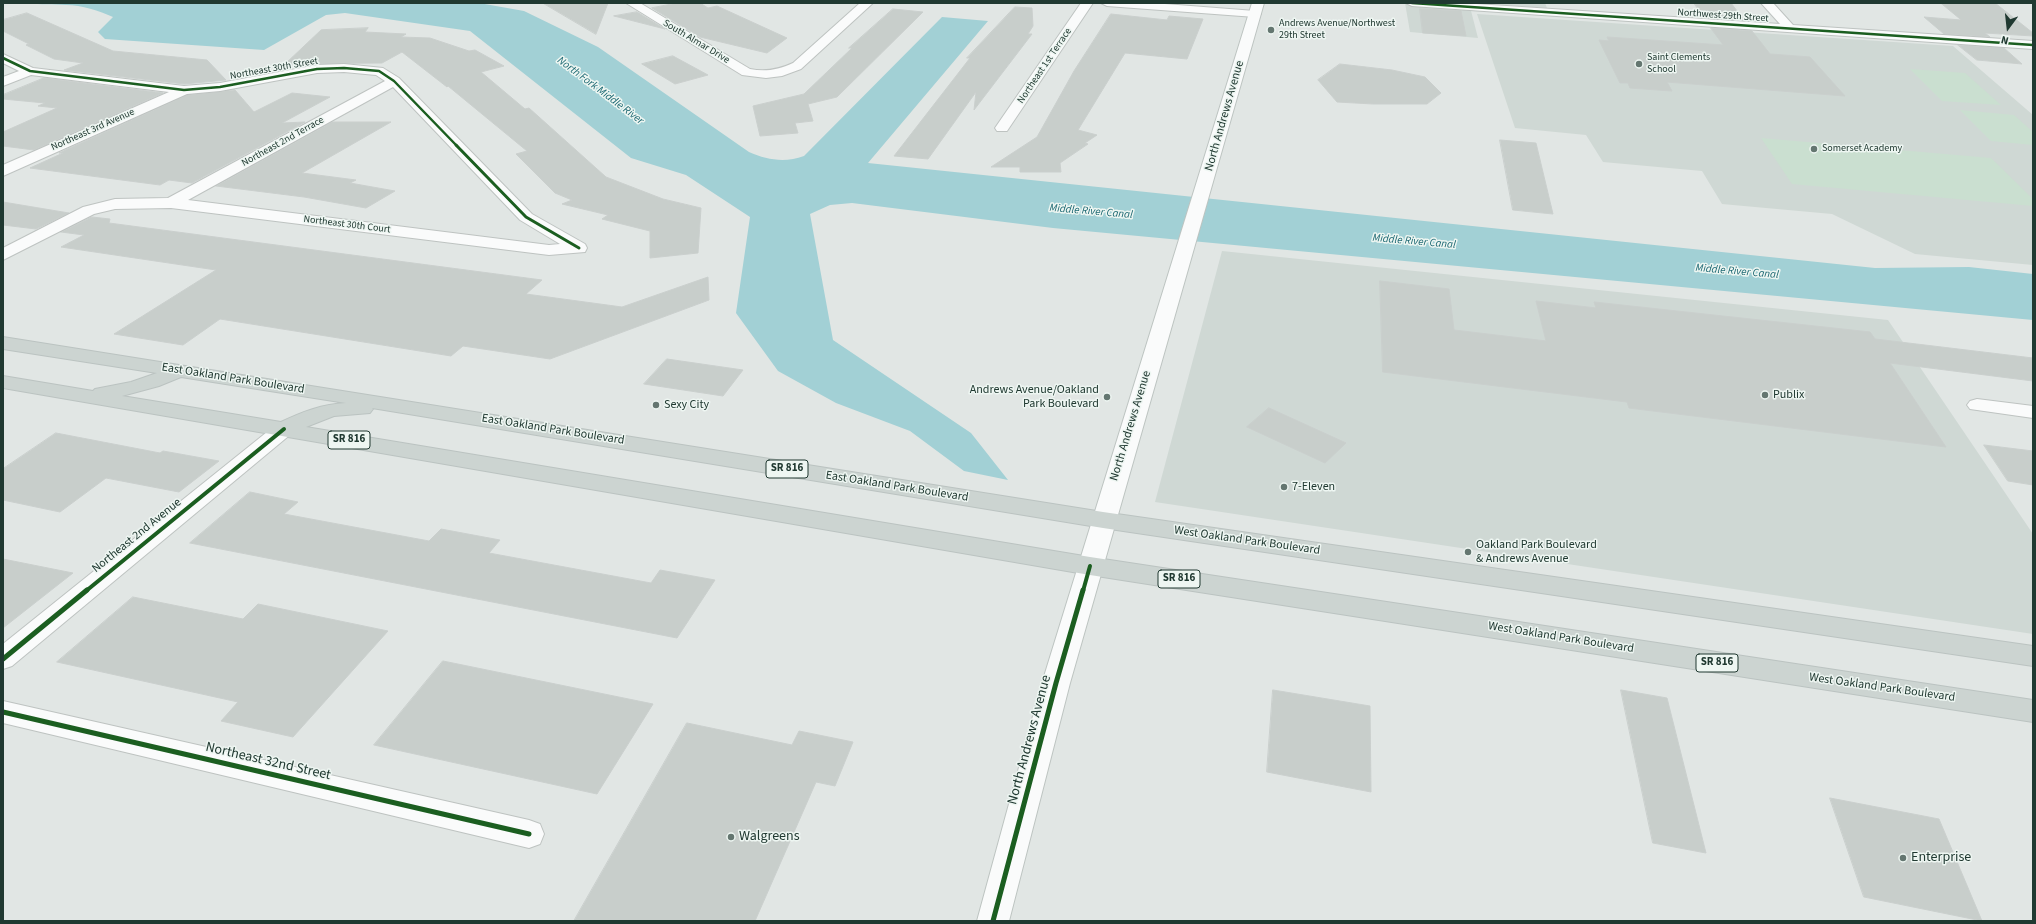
<!DOCTYPE html>
<html>
<head>
<meta charset="utf-8">
<style>
	body { margin:0 }
	#map { position:relative; width:2036px; height:924px; overflow:hidden; background:#e1e6e4; font-family:"Source Sans 3",sans-serif }
	canvas { display:block }
	.frame { position:absolute; inset:0; border:4px solid #203931; pointer-events:none }
	.north { position:absolute; left:1988px; top:8px; width:40px; height:40px; -webkit-text-stroke:3px #eef6f2; paint-order:stroke; rotate:195deg; font-size:11px; font-weight:700; line-height:16px; text-align:center; color:#203931 }
	.north::after { content:''; display:block; margin:auto; width:14px; height:18px; background:#203931; clip-path:polygon(50% 0,100% 100%,50% 72%,0 100%) }
</style>
</head>
<body>
<div id="map">
<canvas width="2036" height="924"></canvas>
<div class="frame"></div>
<div class="north">N</div>
</div>
<script>
const c = document.querySelector('canvas').getContext('2d');
c.lineJoin = 'round';
function paint(path, color) { c.fillStyle = color; c.fill(path, 'evenodd'); }
function strokePath(path, color, width, dash) { c.strokeStyle = color; c.lineWidth = width; c.lineCap = dash ? 'butt' : 'round'; c.setLineDash(dash || []); c.stroke(path); }
function label(font, color, halo, rows, align = 'center') {
  c.font = font + ' "Source Sans 3",sans-serif'; c.lineWidth = 3; c.setLineDash([]); c.textBaseline = 'middle'; c.strokeStyle = halo; c.fillStyle = color; for (const [text, x, y, turn = 0] of rows) {
    c.save(); c.translate(x, y); c.rotate((+turn || 0) * Math.PI / 180); c.textAlign = isNaN(turn) ? turn : align; if (halo) c.strokeText(text, 0, 0); c.fillText(text, 0, 0); c.restore();
  }
}
paint(new Path2D(`
	M1405,3H1469L1478,38L1410,32Z
	M1473,3H1545L1547,8Z
	M1477,14L1953,46L2033,115V265L1915,254L1832,214L1722,204L1702,171L1603,162L1586,135L1515,128Z
	M1222,251L1888,320L2033,534V634L1155,502Z`), '#cfd8d4');
paint(new Path2D(`
	M1910,69L1965,73L2001,105L1942,101Z
	M1960,110L2014,115L2033,132V145L1991,141Z
	M1761,138L1991,158L2033,199V206L1792,184Z`), '#cadfd0');
paint(new Path2D(`
	M28,3H479L524,11L598,47L749,152C767,160 785,163 804,156L942,17L988,21L868,163L1875,268L1969,267L2033,274V320L1053,228L852,203L830,205L810,214L833,340L971,433L1008,480L964,471L910,431L836,403L778,371L736,313L750,217L686,175L631,158L470,31L345,13L326,15L264,50L105,39L98,32L113,17C99,11 82,5 66,5C53,4 41,5 28,3Z`), '#a2d0d5');
const building = new Path2D(`
	M543,3H608L596,34Z
	M677,3H700L708,8L717,6L787,38L767,53L700,37L652,8Z
	M1694,3H1731L1744,20L1704,17Z
	M1941,3H1995L2033,33V36L1985,33L1990,37L1944,34L1924,17L1961,20Z
	M1015,7L1032,8L1033,26L1028,34H1032L974,110L976,92L928,159L894,156L970,58H967Z
	M893,9L923,12L837,97L808,104L813,121L795,123L798,133L760,136L753,106L804,94L852,48H849Z
	M1420,9L1461,11L1466,36L1423,33Z
	M637,12L665,29L614,16Z
	M27,13L113,51L207,60L226,80L184,84L64,70L83,63L54,59L26,45L29,44L3,31V20Z
	M1111,14L1167,20L1169,16L1203,19L1187,59L1125,53L1078,130L1097,135L1085,143L1088,144L1060,163L1061,172H1020V167H991L1037,137L1074,71Z
	M368,28L365,32L406,34L401,37L430,38L469,51L475,50L504,66L481,72L525,109L529,108L606,177L663,199L701,208L698,253L650,258V231L602,219L608,215L562,204L572,200L555,193L516,154L527,151L448,86L447,87L402,52L382,63L285,64L321,30Z
	M1711,28L1752,31L1770,54L1810,57L1845,96L1667,82L1672,91L1630,88L1628,83H1620L1599,40L1609,41L1607,37L1723,45Z
	M1958,45L2004,48L2022,64L1977,60Z
	M673,56L708,75L675,84L642,64Z
	M1340,64L1392,70L1425,77L1441,93L1427,104H1373L1337,102L1318,80Z
	M44,78L163,93L34,150L3,146V132L57,108L38,106L45,103L3,99V95Z
	M235,90L254,112L292,93L330,97L282,123L305,122L192,183L169,180L160,185L30,168L63,153H59L187,95Z
	M332,122H391L302,173L356,180L350,183L395,191L366,208L304,197L216,186Z
	M1500,140L1536,143L1553,214L1513,210Z
	M3,202L69,213L36,229L3,225Z
	M92,217L110,219L109,223L542,280L526,294L622,307L708,277L709,300L550,359L463,346L451,356L220,319L183,345L114,334L216,270L61,247L84,235L61,232Z
	M1380,281L1449,289L1454,330L1546,341L1536,301L1596,308L1594,302L1870,332L1875,339L2033,358V381L1890,363L1946,447L1629,408L1627,402L1383,372Z
	M667,359L743,370L723,396L644,384Z
	M1269,408L1346,443L1325,463L1247,427Z
	M56,433L160,453L163,451L219,461L179,492L106,478L60,512L3,500V469Z
	M1984,445L2033,451V485L2008,481Z
	M250,492L298,502L284,514L429,541L441,529L500,540L489,553L651,583L660,570L715,580L677,638L190,543Z
	M3,559L73,573L3,628Z
	M133,597L243,619L258,604L388,631L293,737L221,721L238,702L57,662Z
	M443,661L653,704L597,794L374,745Z
	M1273,690L1370,706L1371,792L1267,772Z
	M1621,690L1667,698L1706,853L1653,843Z
	M687,723L792,745L799,731L853,742L835,786L816,782L755,921H574Z
	M1830,798L1939,819L1982,921L1864,897Z`);
paint(building, '#c8cecb');
strokePath(building, '#cacfcd', 1);
const street = new Path2D(`
	M626,3H640L750,69C765,72 778,70 793,63L860,3H873L801,69L782,76L766,78L742,75Z
	M1081,3H1093L1007,131H997L995,128Z
	M1101,3H1152L1255,11L1261,14L1255,17L1107,6Z
	M1406,3H1461L1780,24L1761,3H1773L1793,25L2033,41V49L1412,6Z
	M3,54L33,68L184,86L220,83L317,65L344,64L383,68L399,78L532,214L585,244L587,248L585,252L549,255L171,208L115,209L94,214L3,260V248L83,207L115,199L168,198L385,81L376,75L344,72L317,73L220,91L187,94L3,176V165L169,92L31,75L3,86V77L19,71L3,63ZM393,87L520,220L560,244L549,245L188,200Z
	M1977,399L2033,406V418L1970,409L1967,405L1970,401Z
	M284,423L291,424L295,429L291,434L12,666L3,669V644L277,424Z
	M3,701L529,820L540,824L544,834L540,844L529,848L3,723Z`);
const secondary = new Path2D(`
	M1252,3H1264L1070,683L1009,921H977L1042,683Z`);
const primary = new Path2D(`
	M3,337L1103,512L2033,646V666L1103,528L372,408L373,409L370,413L334,416L306,427L1090,557L2033,700V722L1090,575L3,388V376L93,391L95,389L131,382L157,373L3,349ZM181,377L346,403C322,404 302,412 281,422L122,396L159,386Z`);
strokePath(street, '#bec3c1', 2);
strokePath(secondary, '#bdc4c1', 2);
strokePath(primary, '#bbc3c1', 2);
paint(street, '#fafbfb');
paint(secondary, '#fafbfb');
paint(primary, '#ccd4d1');
strokePath(new Path2D(`
	M1412,3L2033,45
	M3,58L30,71L184,90L220,87L317,69L344,68L379,71L394,81L457,146`), '#1b5e20', 2.5);
strokePath(new Path2D(`
	M456,145L526,217L579,248`), '#1b5e20', 3);
strokePath(new Path2D(`
	M86,591L284,429
	M1083,591L1090,566`), '#1b5e20', 4);
strokePath(new Path2D(`
	M3,659L87,590
	M3,712L529,834
	M993,921L1056,683L1083,590`), '#1b5e20', 5);
for (const [x, y, r, color] of [
	[1271,30,4,"#647670"],
	[1639,64,4,"#647670"],
	[1814,149,4,"#647670"],
	[1765,395,4,"#647670"],
	[1107,397,4,"#647670"],
	[656,405,4,"#647670"],
	[1284,487,4,"#647670"],
	[1468,552,4,"#647670"],
	[731,837,4,"#647670"],
	[1903,858,4,"#647670"]
]) { const dot = new Path2D(); dot.arc(x, y, r, 0, 2 * Math.PI); c.fillStyle = color; c.fill(dot); strokePath(dot, '#eef6f2', 1.5); }
label('10px', '#203931', '#eef6f2', [
	["Northwest 29th Street",1723,16,4],
	["South Almar Drive",696,42,31],
	["Northeast 1st Terrace",1045,66,-56],
	["Northeast 30th Street",274,69,-10],
	["Northeast 3rd Avenue",93,130,-24],
	["Northeast 2nd Terrace",283,142,-29],
	["Northeast 30th Court",347,225,7]
]);
label('10px', '#203931', '#eef6f2', [
	["Andrews Avenue/Northwest",1279,24],
	["29th Street",1279,36],
	["Saint Clements",1647,58],
	["School",1647,70],
	["Somerset Academy",1822,149]
], 'left');
label('italic 11px', '#1c6872', '#eef6f2', [
	["North Fork Middle River",600,91,37],
	["Middle River Canal",1091,212,5],
	["Middle River Canal",1414,242,5],
	["Middle River Canal",1737,272,5]
]);
for (const [x, y, w] of [
	[349,440,42],
	[787,469,42],
	[1179,579,42],
	[1717,663,42]
]) { const box = new Path2D(); box.roundRect(x - w / 2, y - 9, w, 18, 3); c.fillStyle = '#eef6f2'; c.fill(box); strokePath(box, '#203931', 1); }
label('bold 11px', '#203931', null, [
	["SR 816",349,440],
	["SR 816",787,469],
	["SR 816",1179,579],
	["SR 816",1717,663]
]);
label('12px', '#203931', '#eef6f2', [
	["North Andrews Avenue",1225,116,-74],
	["East Oakland Park Boulevard",233,379,9],
	["North Andrews Avenue",1131,426,-73],
	["East Oakland Park Boulevard",553,430,9],
	["East Oakland Park Boulevard",897,487,9],
	["Northeast 2nd Avenue",137,536,-39],
	["West Oakland Park Boulevard",1247,541,8],
	["West Oakland Park Boulevard",1561,638,9],
	["West Oakland Park Boulevard",1882,688,8]
]);
label('12px', '#203931', '#eef6f2', [
	["Andrews Avenue/Oakland",1099,390,"right"],
	["Park Boulevard",1099,404,"right"],
	["Publix",1773,395],
	["Sexy City",664,405],
	["7-Eleven",1292,487],
	["Oakland Park Boulevard",1476,545],
	["& Andrews Avenue",1476,559]
], 'left');
label('14px', '#203931', '#eef6f2', [
	["North Andrews Avenue",1030,740,-75],
	["Northeast 32nd Street",268,762,13]
]);
label('14px', '#203931', '#eef6f2', [
	["Walgreens",739,837],
	["Enterprise",1911,858]
], 'left');
</script>
</body>
</html>
